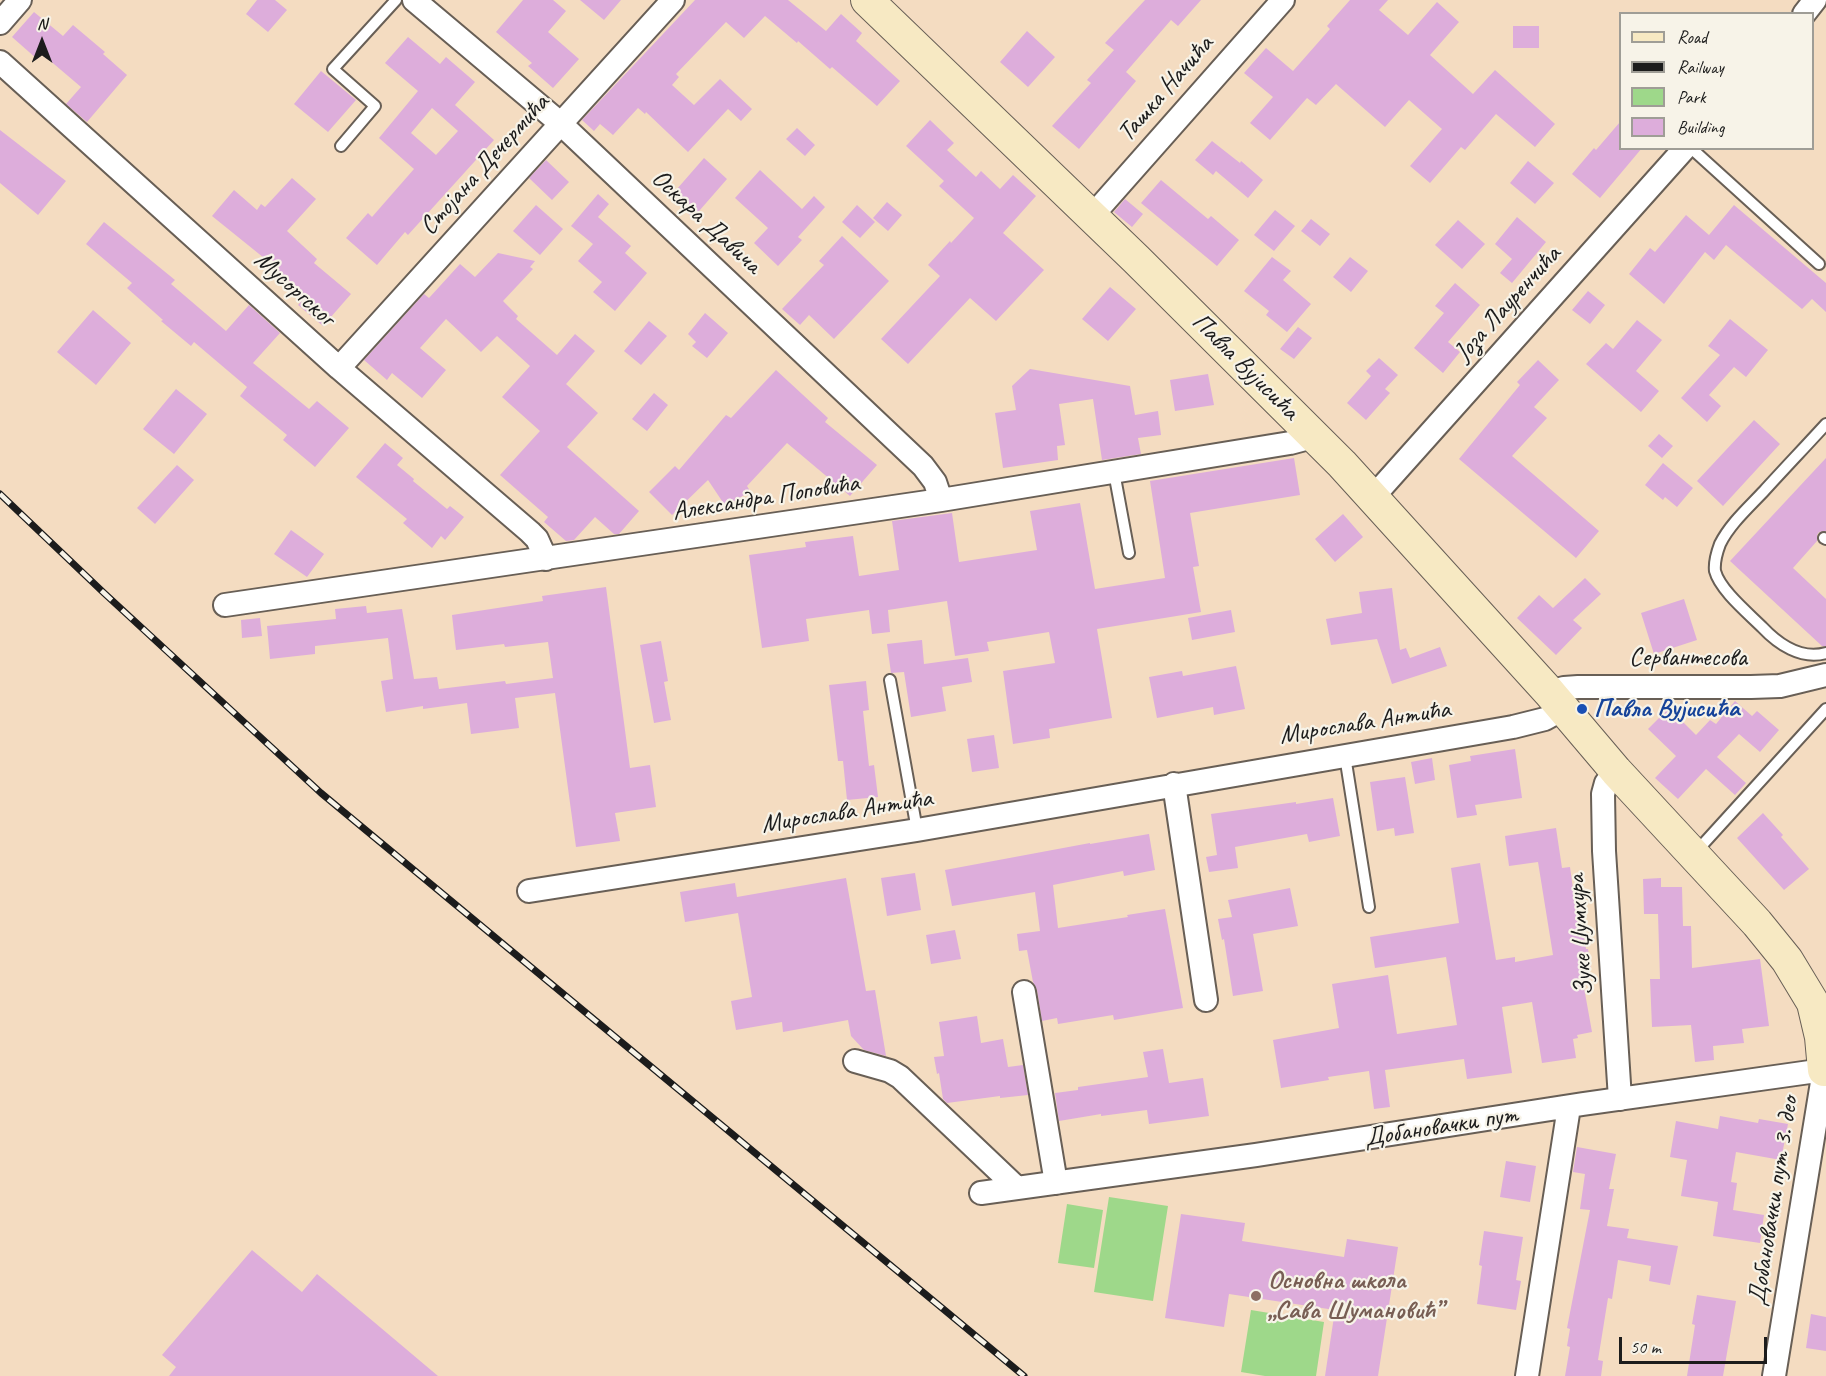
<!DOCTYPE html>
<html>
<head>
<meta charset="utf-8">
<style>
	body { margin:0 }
	#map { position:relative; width:1826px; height:1376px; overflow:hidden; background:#f4dcc1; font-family:Caveat,sans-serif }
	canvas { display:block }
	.legend { position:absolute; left:1619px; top:12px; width:195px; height:138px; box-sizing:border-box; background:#f7f3e8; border:2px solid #9f9d96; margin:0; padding:8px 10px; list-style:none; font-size:18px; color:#1c1c1c }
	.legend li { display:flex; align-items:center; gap:12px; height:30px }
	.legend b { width:30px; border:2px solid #9f9d96 }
	.north { position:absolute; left:12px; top:12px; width:60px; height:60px; -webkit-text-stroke:4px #f7f3e8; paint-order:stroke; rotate:0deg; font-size:16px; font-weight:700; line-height:24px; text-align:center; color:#1c1c1c }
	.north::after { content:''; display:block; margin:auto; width:21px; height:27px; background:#1c1c1c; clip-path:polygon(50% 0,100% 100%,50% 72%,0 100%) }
	.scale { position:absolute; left:1619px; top:1337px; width:148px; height:27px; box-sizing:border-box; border:3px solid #1c1c1c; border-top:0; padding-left:8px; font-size:18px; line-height:21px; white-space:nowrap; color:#1c1c1c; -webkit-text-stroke:4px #f7f3e8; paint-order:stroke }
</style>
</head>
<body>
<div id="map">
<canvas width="1826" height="1376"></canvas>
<ul class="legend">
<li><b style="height:8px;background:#f7e9c3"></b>Road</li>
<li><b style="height:8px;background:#1c1c1c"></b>Railway</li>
<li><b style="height:16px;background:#9ed88a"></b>Park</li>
<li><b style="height:16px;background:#ddaddb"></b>Building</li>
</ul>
<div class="north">N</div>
<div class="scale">50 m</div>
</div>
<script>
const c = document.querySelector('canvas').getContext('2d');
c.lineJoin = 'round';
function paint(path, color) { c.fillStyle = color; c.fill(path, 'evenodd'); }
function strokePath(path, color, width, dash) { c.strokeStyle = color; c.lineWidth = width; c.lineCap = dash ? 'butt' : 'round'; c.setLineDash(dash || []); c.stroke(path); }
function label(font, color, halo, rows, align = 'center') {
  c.font = font + ' Caveat,sans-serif'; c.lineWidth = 4.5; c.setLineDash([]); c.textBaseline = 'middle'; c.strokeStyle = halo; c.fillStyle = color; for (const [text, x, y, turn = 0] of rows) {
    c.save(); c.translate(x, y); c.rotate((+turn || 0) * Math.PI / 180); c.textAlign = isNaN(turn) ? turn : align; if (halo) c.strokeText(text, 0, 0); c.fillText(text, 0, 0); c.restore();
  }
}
paint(new Path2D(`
	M1109,1197L1168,1206L1153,1301L1094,1292Z
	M1067,1204L1103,1210L1094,1268L1058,1263Z
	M1251,1310L1324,1322L1316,1376H1265L1241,1372Z`), '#9ed88a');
paint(new Path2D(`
	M257,0H275L287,10L268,32L246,14Z
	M523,0H553L566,11L548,32L579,59L553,88L528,66L532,63L496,32Z
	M580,0H621L604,20Z
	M695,0H788L826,31L841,14L862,33L856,41L900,81L877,106L832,67L830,69L798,41L797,43L765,16L744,38L726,22L676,74L679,77L672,85L694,105L720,79L752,109L741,121L728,109L688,152L646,112L645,114L638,108L613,135L600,124L594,131L582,120Z
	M1145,0H1201L1178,26L1171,20L1126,72L1136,81L1079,149L1052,126L1091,83L1087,80L1114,50L1105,43Z
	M1350,0H1388L1379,10L1408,35L1437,2L1459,22L1430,55L1473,94L1495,70L1555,124L1535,147L1496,114L1465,150L1461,147L1430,183L1410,166L1442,129L1409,100L1385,127L1336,84L1316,105L1307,98L1270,140L1250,123L1273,97L1244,73L1266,48L1293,71L1330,29L1327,26Z
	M34,12L63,36L73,25L105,52L103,54L127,75L87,122L66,104L81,87L41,53L37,59L12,37Z
	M1513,26H1539V48H1513Z
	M1027,31L1055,57L1028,87L1000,62Z
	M408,37L440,64L446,57L475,82L455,105L494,140L408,235L405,232L377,265L346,238L368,213L372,217L414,169L379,138L418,91L385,63ZM432,108L458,131L436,155L411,133Z
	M321,71L356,100L328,132L294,104Z
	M930,120L954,143L947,150L976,177L981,171L1000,189L1013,175L1036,196L1003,233L1044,270L996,321L970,298L908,364L881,339L940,276L928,265L950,241L951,243L974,218L939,186L944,181L906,146Z
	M1620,122V148H1642L1600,198L1572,174L1594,148L1596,150Z
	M797,128L815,145L805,156L786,139Z
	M0,130L66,181L38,215L0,183Z
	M1212,141L1240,163L1241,161L1263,180L1248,198L1216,171L1213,175L1195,160Z
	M704,158L727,179L693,218L670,197Z
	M546,160L569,182L552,200L529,178Z
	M1528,161L1554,183L1535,204L1510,183Z
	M760,170L802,209L814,196L825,207L798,237L802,240L778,266L754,243L768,228L735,198Z
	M292,178L316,199L287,231L317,259L314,263L351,294L323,326L298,305L306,296L269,262L212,216L234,190L257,210L261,204L265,207Z
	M1161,180L1208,219L1211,216L1239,240L1217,266L1141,203Z
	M598,194L609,204L598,217L631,246L625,253L647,273L615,311L593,292L602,282L578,261L593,244L571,226Z
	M1125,199L1143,214L1132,227L1114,212Z
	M887,202L902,215L888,231L873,218Z
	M536,205L563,229L540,255L513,231Z
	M857,205L875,222L860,238L842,222Z
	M1734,205L1826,283V312L1812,299L1802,309L1726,245L1714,260L1705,252L1664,304L1629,274L1650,248L1655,252L1686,215L1709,235Z
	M1275,210L1295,226L1274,251L1254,235Z
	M1517,217L1546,242L1512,283L1500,273L1512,259L1495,244Z
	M1311,219L1330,234L1320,246L1301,231Z
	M1458,220L1485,244L1462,269L1435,245Z
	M104,222L175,280L171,284L226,331L249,305L280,333L253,363L309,409L317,401L349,428L315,467L283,440L287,435L240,396L247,387L194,342L191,346L161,321L163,320L127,288L132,283L86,244Z
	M842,236L889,281L834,339L809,315L800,325L782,309L824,265L819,261Z
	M498,253L535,261L530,267L533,269L503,301L518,316L516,319L557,355L575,334L595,351L566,384L598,413L567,447L639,511L619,534H614L595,517L574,540L566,541L544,522L548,517L500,475L540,431L502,397L530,366L497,336L481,352L446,319L420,348L446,370L422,398L392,373L387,380L364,360L424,294L429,298L460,264L475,277Z
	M1272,257L1291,271L1283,280L1311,304L1287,332L1266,315L1269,311L1244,291Z
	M1350,257L1368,271L1351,292L1333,277Z
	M1455,283L1480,305L1448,342L1460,352L1443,373L1414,348L1444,313L1435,306Z
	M1110,287L1136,309L1108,341L1082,319Z
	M1588,291L1605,305L1590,324L1572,310Z
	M93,310L131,343L96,385L57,352Z
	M705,313L728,333L707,358L692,346L696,342L688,334Z
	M1730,319L1768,350L1746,377L1734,367L1709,395L1721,406L1707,422L1681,398L1720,355L1708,346Z
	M1637,320L1662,340L1636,371L1659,391L1641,412L1586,364L1606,343L1613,349Z
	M649,321L667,336L641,365L624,351Z
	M1298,327L1312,338L1294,359L1280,349Z
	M1379,358L1398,375L1385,389L1390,393L1366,420L1347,403L1371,376L1366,371Z
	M1538,360L1559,380L1534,407L1547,418L1512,456L1599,531L1576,558L1459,459L1520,385L1517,382Z
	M1030,369L1130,386L1135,415L1158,411L1161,435L1138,438L1141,454L1102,460L1093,399L1059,404L1065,445L1057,446L1058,460L1003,468L995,413L1016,410L1012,386Z
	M776,370L828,418L825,422L877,465L850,496L787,443L747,486L750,491L726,507L708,480L672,515L649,492L675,466L679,470L726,415L731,418Z
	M1208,374L1214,405L1175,411L1170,380Z
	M176,389L207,414L174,454L143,429Z
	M654,393L668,405L647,431L632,419Z
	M1754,420L1780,444L1723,506L1697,481Z
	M1659,434L1673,446L1662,458L1648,446Z
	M385,443L403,458L397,465L414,479L413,481L447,509L450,506L464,517L445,540L441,536L432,548L403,523L407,519L356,477Z
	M1294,458L1300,495L1190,513L1199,566L1193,567L1201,612L1097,629L1112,718L1049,729L1050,738L1013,744L1003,671L1055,663L1049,632L987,642L989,651L955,656L947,601L888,610L890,632L872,634L869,610L806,619L809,641L762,648L749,555L806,547L805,542L853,536L859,576L899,570L892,521L952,513L959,562L1037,550L1030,511L1080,503L1095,589L1165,578L1150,481Z
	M1826,458V531L1819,532L1817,535V541L1793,568L1826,599V646H1822L1730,561Z
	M1663,463L1693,488L1677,507L1665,497L1663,500L1645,485Z
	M177,465L194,480L155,524L137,508Z
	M1343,514L1363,537L1335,562L1315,539Z
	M291,530L324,554L307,577L274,554Z
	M1585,578L1601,594L1573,620L1582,628L1556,655L1517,618L1539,595L1553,608Z
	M606,587L630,768L650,765L656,807L615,813L620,841L576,847L555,693L515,698L519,728L471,734L467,703L423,709V706L386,712L381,681L393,679L388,638L315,646V654L270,659L267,626L336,619L335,609L366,606L367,613L402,609L414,679L437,677L439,689L505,681L506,684L553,678L548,642L505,647L504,644L456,650L452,615L543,601L542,596Z
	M1392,588L1400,650L1406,648L1410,658L1440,647L1447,666L1392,684L1377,639L1331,645L1326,619L1362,613L1359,592Z
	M1684,599L1697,640L1654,654L1641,613Z
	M1231,610L1235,632L1192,640L1188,618Z
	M260,618L262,636L242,638L241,620Z
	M922,640L924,664L968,658L972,682L942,687L946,711L911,717L904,672L891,673L887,644Z
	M661,641L668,681L664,682L671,720L654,723L640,645Z
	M1236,666L1245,709L1214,715L1213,707L1157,718L1149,677L1182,671L1183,676Z
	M866,681L869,710L863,711L869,766L874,765L878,797L847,800L843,761H838L829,685Z
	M1735,701L1752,716L1757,711L1779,730L1760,752L1739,734L1717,757L1746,783L1735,795L1706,769L1678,799L1655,778L1676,756L1648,729L1669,708L1696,735L1710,720L1716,724Z
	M994,735L999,768L972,772L967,739Z
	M1515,749L1522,798L1475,805L1477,815L1457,818L1449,765L1471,761L1470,756Z
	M1432,758L1435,780L1415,784L1411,762Z
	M1405,777L1414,833L1395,836L1394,828L1377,831L1370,782Z
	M1333,798L1340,836L1309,842L1307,834L1235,847L1238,868L1209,872L1206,857L1217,855L1211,814L1296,802V804Z
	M1763,813L1783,835L1781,837L1809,869L1784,890L1737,838Z
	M1556,828L1562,868L1570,867L1576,911H1580L1586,949H1588L1591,969L1581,971L1592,1032L1577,1035L1578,1038L1573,1039L1576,1058L1542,1063L1532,1002L1502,1007L1512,1073L1467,1079L1464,1059L1385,1070L1390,1107L1374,1109L1369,1071L1328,1077L1329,1080L1281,1088L1273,1040L1339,1028L1332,984L1388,975L1397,1034L1457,1025L1446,957L1375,968L1370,937L1459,923L1451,868L1480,863L1496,960L1515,957V962L1553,955L1538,862L1509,866L1505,836Z
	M1149,834L1155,870L1124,876L1123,871L1053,885L1058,928L1128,917L1127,915L1165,909L1183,1008L1114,1020L1113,1015L1058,1024L1057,1018L1042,1021L1037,990L1033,982L1027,950L1019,951L1017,934L1040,931L1035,892L952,906L945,870L1090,843V844Z
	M915,873L921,910L887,916L881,878Z
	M846,878L866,991L875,990L886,1056L864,1050L851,1036L848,1020L783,1032L782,1022L736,1030L731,1001L752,997L738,913L685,922L680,892L735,883L737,897Z
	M1661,878V887H1682L1683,926H1691L1692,968L1760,959L1769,1026L1742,1029L1744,1043L1713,1046L1714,1060L1695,1062L1691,1025L1652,1027L1650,979H1660L1658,914H1644L1643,879Z
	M1290,888L1298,926L1253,934L1263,991L1233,996L1224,939L1222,940L1218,919L1232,917L1228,900Z
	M955,930L961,959L931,964L926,935Z
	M977,1016L981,1043L1003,1039L1008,1067L1023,1065L1028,1095L1000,1098V1096L947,1103L943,1099L939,1073L937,1074L934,1057L944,1056L939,1022Z
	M1163,1049L1169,1083L1203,1078L1209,1116L1149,1124L1147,1110L1101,1116V1114L1059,1121L1055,1093L1078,1090V1087L1148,1077L1143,1052Z
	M1720,1116L1758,1123L1759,1119L1788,1124L1781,1160L1736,1152L1731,1182L1737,1183L1733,1210L1764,1215L1760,1243L1713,1236L1718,1202L1681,1196L1687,1160L1670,1157L1676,1121L1718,1129Z
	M1577,1147L1616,1154L1609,1189H1614L1607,1226L1629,1229L1627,1238L1678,1246L1670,1285L1649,1281L1651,1266L1618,1260L1612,1299L1608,1298L1598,1360L1603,1361L1601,1376H1565L1570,1347L1567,1346L1570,1329L1567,1328L1590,1210L1580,1209L1585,1174L1573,1172Z
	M1506,1161L1536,1166L1530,1202L1500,1197Z
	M1181,1214L1245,1223L1242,1241L1344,1257L1347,1239L1398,1247L1378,1376H1325L1335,1310L1229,1294L1224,1327L1165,1318Z
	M1484,1231L1523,1237L1516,1280L1521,1281L1516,1310L1477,1304L1482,1266L1479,1265Z
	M252,1250L302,1292L317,1274L438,1376H169L176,1367L162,1355Z
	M1697,1295L1736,1301L1723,1376H1687L1695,1325L1692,1324Z
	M1811,1314L1826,1317V1351L1806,1348Z`), '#ddaddb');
const lane = new Path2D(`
	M341,146L375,106L333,69L396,0
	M1691,148L1819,264
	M1826,424C1805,447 1784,469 1764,491C1748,508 1730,524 1720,544C1717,552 1714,562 1715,571C1720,590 1748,613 1762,627C1778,644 1801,660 1826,653
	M1114,472L1129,553
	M1824,538L1826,539
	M890,680L917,830
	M1345,756L1369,907
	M1695,853L1826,709`);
const street = new Path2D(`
	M414,0L560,123L923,466L935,482L941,500
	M1804,14L1815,0
	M0,23L20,0
	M0,62L339,368L530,532L537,539L546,559
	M1092,216L1283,0
	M339,368L673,0
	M1373,497L1685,148
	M225,605L941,500L1290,443L1305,439L1312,434
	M1549,692L1564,688L1578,687H1751L1780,686L1826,675
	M1616,771L1606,783L1603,794L1604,851L1620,1099
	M1174,784L1206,1000
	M529,891L917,830L1513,727L1545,719L1563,709
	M1024,992L1056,1183
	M855,1061L890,1071L900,1077L1017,1188
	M981,1193L1256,1155L1583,1104L1824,1070L1774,1376
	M1527,1376L1569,1107`);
const secondary = new Path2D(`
	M867,0L1136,259L1342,464L1549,692L1616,771L1757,923L1787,960L1813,1003L1821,1037L1824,1070H1826`);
strokePath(lane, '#685f56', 14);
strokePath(street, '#685f56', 26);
strokePath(secondary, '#685f56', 34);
strokePath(lane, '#fff', 10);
strokePath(street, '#fff', 22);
strokePath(secondary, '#f7e9c3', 32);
const rail = new Path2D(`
	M0,494L104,593L321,793L1024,1376`);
strokePath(rail, '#1c1c1c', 7);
strokePath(rail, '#f7f3e8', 4.5, [14]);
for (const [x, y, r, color] of [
	[1582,709,6,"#1a4fb4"],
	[1256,1296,6,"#8d6e63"]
]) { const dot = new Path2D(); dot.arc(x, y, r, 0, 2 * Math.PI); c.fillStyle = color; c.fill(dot); strokePath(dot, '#f7f3e8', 2); }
label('26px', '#1c1c1c', '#f7f3e8', [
	["Ташка Начића",1166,89,-49],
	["Стојана Дечермића",485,165,-48],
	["Оскара Давича",706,222,43],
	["Мусоргског",294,289,42],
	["Јоза Лауренчића",1508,304,-48],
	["Павла Вујисића",1245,367,45],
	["Александра Поповића",766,498,-9],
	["Сервантесова",1688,658],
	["Мирослава Антића",1365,723,-9],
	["Мирослава Антића",847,812,-9],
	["Зуке Џумхура",1581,935,-94],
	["Добановачки пут",1441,1127,-9],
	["Добановачки пут 3. део",1774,1201,-81]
]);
label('bold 26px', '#164399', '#f7f3e8', [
	["Павла Вујисића",1594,709]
], 'left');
label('bold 26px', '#785e54', '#f7f3e8', [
	["Основна школа",1268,1281],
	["„Сава Шумановић”",1268,1311]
], 'left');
</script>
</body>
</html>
